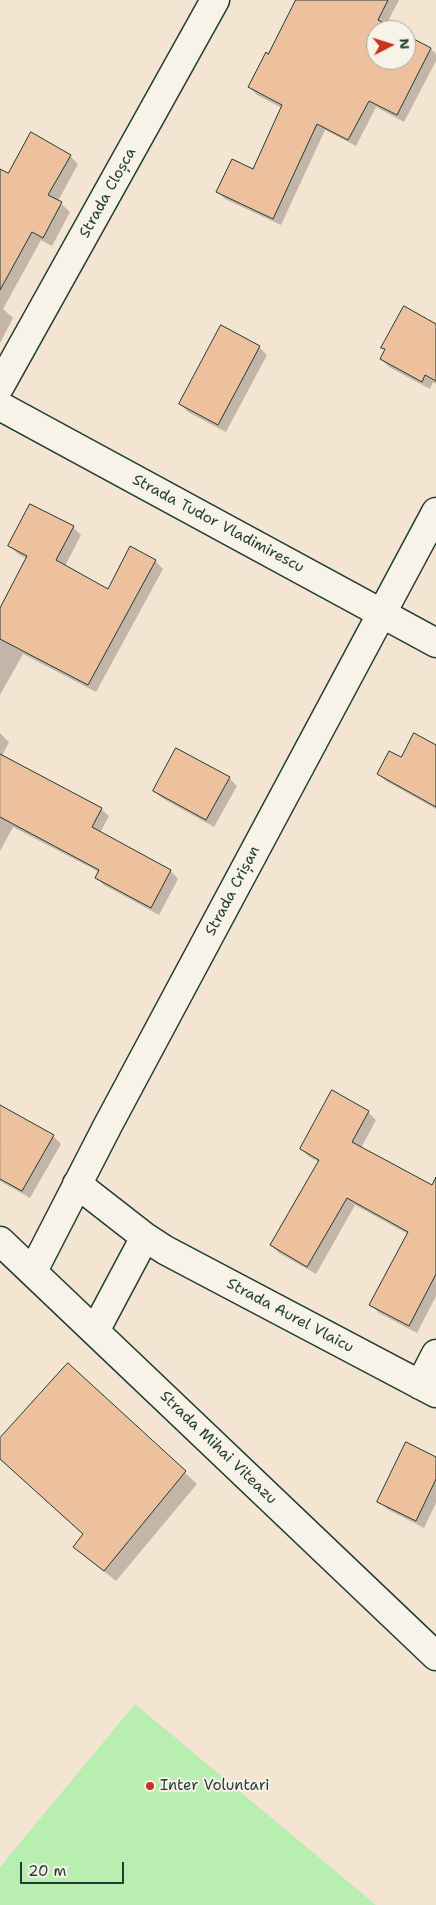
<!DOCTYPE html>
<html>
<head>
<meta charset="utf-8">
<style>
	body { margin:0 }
	#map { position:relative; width:436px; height:1905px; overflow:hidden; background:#f4e4d2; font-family:"Shantell Sans",sans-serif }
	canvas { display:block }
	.north { position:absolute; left:366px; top:20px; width:50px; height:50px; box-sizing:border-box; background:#f7f3e8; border:1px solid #a1aaa0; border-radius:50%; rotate:85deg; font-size:14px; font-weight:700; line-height:20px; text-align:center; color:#1f3d34 }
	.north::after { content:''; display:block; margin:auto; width:18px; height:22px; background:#c8321e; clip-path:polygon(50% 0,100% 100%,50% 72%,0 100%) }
	.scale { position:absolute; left:20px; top:1862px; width:104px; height:22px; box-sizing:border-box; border:2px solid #1f3d34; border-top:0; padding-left:6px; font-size:15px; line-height:18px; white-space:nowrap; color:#1f3d34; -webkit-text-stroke:4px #f7f3e8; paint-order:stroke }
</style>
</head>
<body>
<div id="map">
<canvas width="436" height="1905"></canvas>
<div class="north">N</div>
<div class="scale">20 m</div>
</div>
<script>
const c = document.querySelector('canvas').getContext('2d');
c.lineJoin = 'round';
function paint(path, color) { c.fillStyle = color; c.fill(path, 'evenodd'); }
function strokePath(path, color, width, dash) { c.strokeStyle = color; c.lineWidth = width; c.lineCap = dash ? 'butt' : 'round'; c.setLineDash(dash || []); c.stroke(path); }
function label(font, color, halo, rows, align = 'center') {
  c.font = font + ' "Shantell Sans",sans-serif'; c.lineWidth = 4; c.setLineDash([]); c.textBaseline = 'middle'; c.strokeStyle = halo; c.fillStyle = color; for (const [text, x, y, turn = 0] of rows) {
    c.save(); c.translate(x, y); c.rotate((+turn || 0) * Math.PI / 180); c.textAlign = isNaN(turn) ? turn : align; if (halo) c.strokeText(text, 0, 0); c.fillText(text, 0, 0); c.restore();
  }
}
paint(new Path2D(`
	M135,1704L376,1905H0V1867Z`), '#b8eeb0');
paint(new Path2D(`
	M294,0H399L386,25L395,30H376V60H406V36L431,49L436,54V61L404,122L376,107L356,146L325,130L281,225L225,199L218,192L253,171L282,108L257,95L249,87L269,55L296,1Z
	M70,156L78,164L58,201L70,212L52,246L41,240L3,309L13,318L0,343V170L9,175Z
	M436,327V384L433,382L430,389L389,367L381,359L386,350L383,347Z
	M259,347L267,355L226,432L188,412L180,404Z
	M73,527L81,535L65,566L109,590L155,561L163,569L96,692L23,654L0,695V611L27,559L18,554L10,546Z
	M0,733L9,742L2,756L101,809L109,816L100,833L171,871L178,879L159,915L104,885L96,878L99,872L13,827L0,851Z
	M436,747V809L386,781L379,774L401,759Z
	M177,750L229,778L237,786L214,827L162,798L154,791Z
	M368,1112L376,1120L361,1148L433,1187L436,1181V1296L417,1333L379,1313L371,1305L408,1234L355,1205L316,1274L279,1253L271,1245L319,1162L309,1157L301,1149Z
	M0,1118L53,1136L61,1144L30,1198L0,1181Z
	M68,1364L197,1484L116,1581L87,1558L75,1547L84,1535L0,1459V1440Z
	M436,1458V1503L424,1528L387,1509L379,1501Z`), '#0003');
const building = new Path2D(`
	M296,0H388L378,20L397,30H376V60H406V35L431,48L397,115L369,101L348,140L317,124L273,219L216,192L232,159L253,169L282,105L248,87L266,52L268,54Z
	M31,132L71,155L48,195L62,202L43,238L32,232L0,290V169L8,173Z
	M404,306L436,324V381L425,375L422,382L380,359L385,349L381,348Z
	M221,325L260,346L218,425L179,404Z
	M30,504L74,526L56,560L108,589L130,546L156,560L88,685L0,639V608L27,556L8,546Z
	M414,733L436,745V807L377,774L389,751L401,757Z
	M176,748L230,777L206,820L153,791Z
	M0,754L102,808L92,827L171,870L151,908L95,878L99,870L0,817Z
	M332,1090L369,1111L352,1142L432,1185L436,1177V1274L409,1326L369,1305L408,1232L347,1198L307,1267L270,1245L319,1160L300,1149Z
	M0,1105L54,1135L22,1191L0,1179Z
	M68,1363L186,1471L104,1571L73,1547L83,1534L0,1459V1438Z
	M406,1442L436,1457V1479L416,1521L377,1502Z`);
paint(building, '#edc19d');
strokePath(building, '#1f3d34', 1);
const minor = new Path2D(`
	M0,386L215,0
	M0,406L436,643
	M77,1184L145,1237L165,1250L436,1393
	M0,1241L436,1656
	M33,1271L108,1125L436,512
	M95,1331L145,1237
	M420,1385L436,1354`);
strokePath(minor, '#1f3d34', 31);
strokePath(minor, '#f7f3e8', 28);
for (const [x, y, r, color] of [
	[150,1786,5,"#c8321e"]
]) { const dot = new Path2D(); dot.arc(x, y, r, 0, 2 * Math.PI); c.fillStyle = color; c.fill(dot); strokePath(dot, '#f7f3e8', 2); }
label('15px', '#1f3d34', '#f7f3e8', [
	["Strada Cloșca",108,193,-61],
	["Strada Tudor Vladimirescu",218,524,28],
	["Strada Crișan",233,891,-62],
	["Strada Aurel Vlaicu",290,1316,28],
	["Strada Mihai Viteazu",218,1448,44]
]);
label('15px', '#1f3d34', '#f7f3e8', [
	["Inter Voluntari",160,1786]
], 'left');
</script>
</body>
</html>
